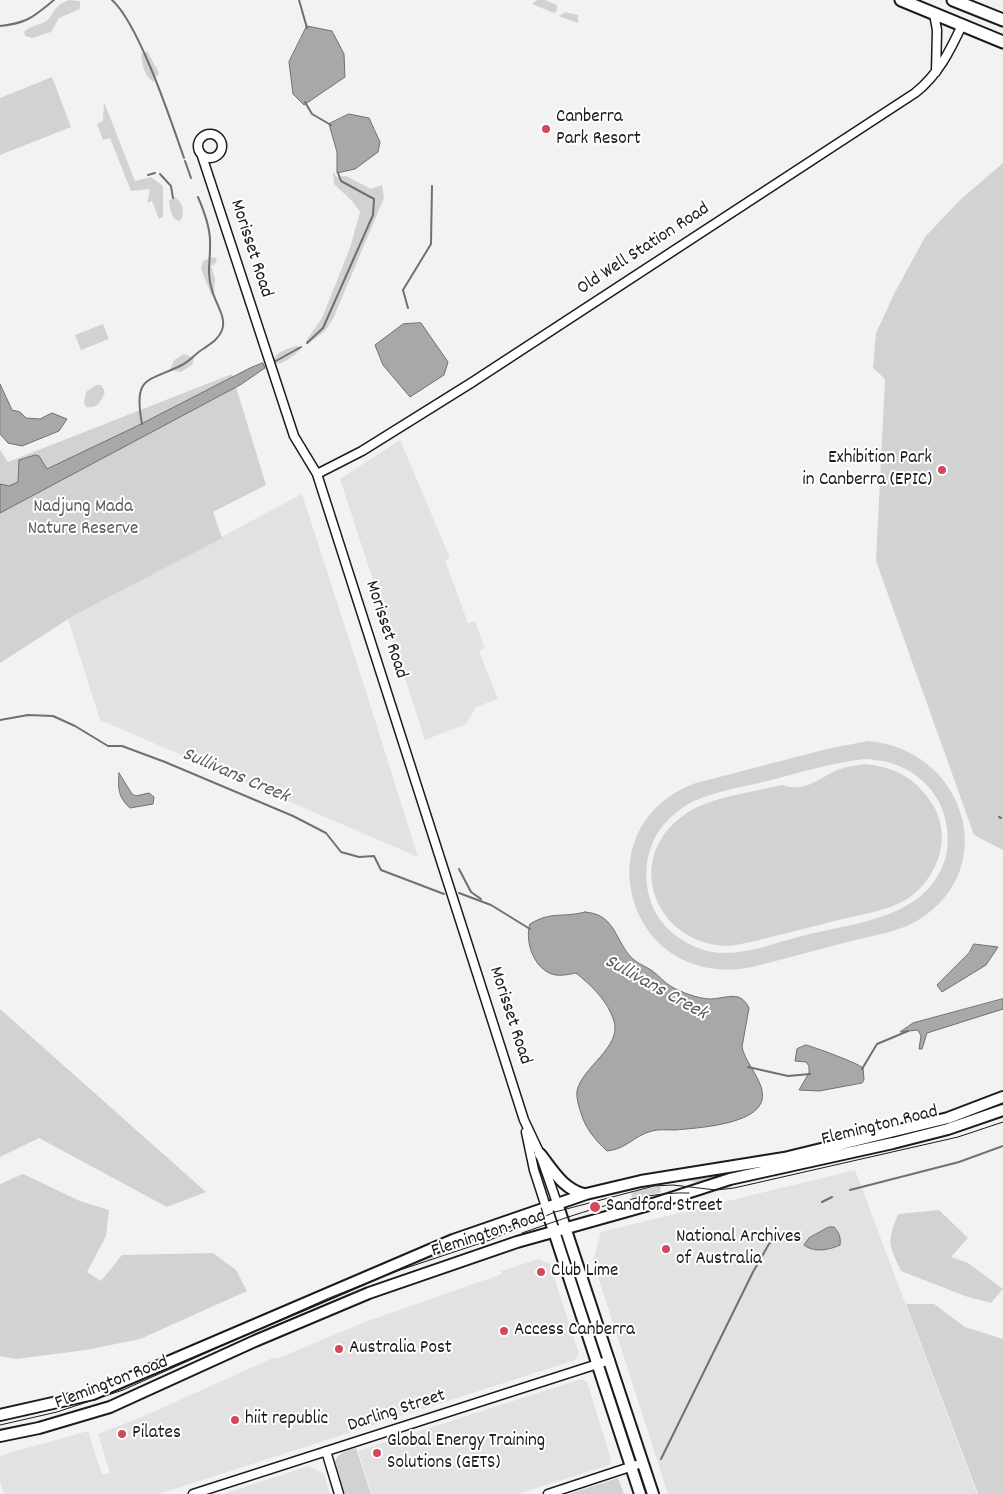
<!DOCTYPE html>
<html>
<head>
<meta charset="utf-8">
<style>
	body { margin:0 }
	canvas { display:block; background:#f2f2f2 }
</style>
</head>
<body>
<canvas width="1003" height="1494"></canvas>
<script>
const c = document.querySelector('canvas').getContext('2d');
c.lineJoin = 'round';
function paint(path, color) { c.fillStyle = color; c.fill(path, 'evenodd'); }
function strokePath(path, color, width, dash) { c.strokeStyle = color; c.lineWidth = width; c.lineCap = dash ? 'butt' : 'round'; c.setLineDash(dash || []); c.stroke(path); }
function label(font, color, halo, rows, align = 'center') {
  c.font = font + ' Dekko,sans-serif'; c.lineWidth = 4; c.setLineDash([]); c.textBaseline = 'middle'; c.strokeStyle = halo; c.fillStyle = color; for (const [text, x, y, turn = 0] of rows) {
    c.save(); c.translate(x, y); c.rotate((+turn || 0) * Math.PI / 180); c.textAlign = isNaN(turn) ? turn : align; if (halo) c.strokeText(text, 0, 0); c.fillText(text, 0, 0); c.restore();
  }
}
paint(new Path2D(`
	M400,440L450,558L445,560L468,623L475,621L485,648L479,651L498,699L476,707L466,724L425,740L340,479Z
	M302,494L368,698L418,857L100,720L68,619Z
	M855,1170L977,1494H668L593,1261L601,1232Z
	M539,1259L550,1264L579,1354L575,1360L159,1494H4L0,1481V1458L2,1455L88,1431L102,1475L110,1473L98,1434L142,1417L275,1357L276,1359L365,1322L502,1274L501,1271Z
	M581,1379L587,1382L611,1459L609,1465L518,1494H372L358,1451Z
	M309,1466L324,1474L330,1494H223Z`), '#e2e2e2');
paint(new Path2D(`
	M69,0L80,1V9L59,18L51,32L32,38L25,36L24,32C31,25 39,26 46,21C56,13 52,6 69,0Z
	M537,0H545L557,5V11L554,13L532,4Z
	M565,12L578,15V23L559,16Z
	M147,51L159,73L153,82C144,75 142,64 141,54Z
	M52,77L71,127L0,155V98Z
	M104,102L135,181L151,177L163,186V217L159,219L152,201L147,203L150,189L131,191L110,138L103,140L97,124L103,121Z
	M1003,163V850L974,835L876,561L885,379L873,368L876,333L895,292L925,237L960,200Z
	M333,172L337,177L346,176L371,189L382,185L384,198L333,319L325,331L308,344L306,341L322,318L350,248L360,212L352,201L334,184Z
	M174,197C183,202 185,212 181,220L178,221C171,218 170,208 169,201Z
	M212,257L217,258L215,264L211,266L215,278L214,294H211L201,269L203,261Z
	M103,324L109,339L81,350L75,335Z
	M298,346L301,349C293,356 284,365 273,364C272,353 289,347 298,346Z
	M184,354L194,358L192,365L181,372L170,370L174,360Z
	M232,374L266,485L213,512L222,538L73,616L0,663V450L8,462Z
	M96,385H101L105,392C101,401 98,409 86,407L84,402L86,392Z
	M868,741C964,749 1002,867 920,919C901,931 877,935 855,940C821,949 787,958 752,967C627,992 580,825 696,783L827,749ZM864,759C896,760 923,773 939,802C947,818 950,838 946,856C929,918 858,922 806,935C777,942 742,957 712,952C687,947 661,929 652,905C641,876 646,842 668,820C675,813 685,805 694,801C717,791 743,787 767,781C799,773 831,763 864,759Z
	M864,764C896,767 918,779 934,807C954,842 933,887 900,903C881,912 858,915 838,920C802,929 767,939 731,946C656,947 621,859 684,815C711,796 750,793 782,785C803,792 814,782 833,772C842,767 854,766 864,764Z
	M0,1009L206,1192L167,1207L39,1138L0,1157Z
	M1003,1102V1106L953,1124L698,1184L697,1182L678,1179C741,1170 803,1158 865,1143C912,1132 958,1121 1003,1102Z
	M23,1174L80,1201L109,1210L106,1236L87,1272L101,1281L122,1255L213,1253L236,1270L247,1291L140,1339L86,1350L16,1359L0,1356V1184Z
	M660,1186L661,1192L633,1199L631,1192Z
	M939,1210L968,1238L951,1257L968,1263L1003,1289L991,1303L965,1296L901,1271C888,1243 887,1242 898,1214Z
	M525,1220L526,1223L486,1240L385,1275C430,1254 478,1236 525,1220Z
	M906,1304H934L965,1327L1003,1339V1494H978Z
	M356,1448L371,1494H345C337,1469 323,1456 356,1448Z
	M618,1478L624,1494H569Z`), '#d2d2d2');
const water = new Path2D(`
	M307,26L332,31L344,54L345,77L304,105L293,94L289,62Z
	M349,114L369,118L380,142L378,152L355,169L337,173V152L329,124Z
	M421,323L448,362L444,375L410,397L383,365L375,345L403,324Z
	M263,363L265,368L240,385L0,513V484L9,486L18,482L19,460L35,455L39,456L47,469L137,426L250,368Z
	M0,384L12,410L20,412L26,418L40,419L52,413L67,419L59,431L22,446L8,443L0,434Z
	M119,773L132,794L136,796L149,793L154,797L153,804L130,808C118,797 118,789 119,773Z
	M585,912C614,914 615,938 629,955C636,963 643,965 651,970C659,975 664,983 672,987C683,993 697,998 709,999C726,999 740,989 749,1008L742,1047C746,1065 766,1083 762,1100C756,1125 696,1128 675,1130C667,1130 659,1129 652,1131C633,1136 627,1149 607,1151C596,1141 585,1128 581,1113C579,1107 576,1097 577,1091C582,1067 622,1047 614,1021C608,1001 591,985 576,973C570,974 563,976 556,975C535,972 524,942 530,924C551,911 562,918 585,912Z
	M974,944L998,947L986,965L942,992L937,985L969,953Z
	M1003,999V1009L927,1033L922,1049H919L921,1036L918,1030L900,1032L913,1023Z
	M806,1045C814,1047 858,1063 863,1068L864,1080L862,1083L819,1091L799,1090L809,1073V1066L806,1062L795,1061L797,1049Z
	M829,1227H834C839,1233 841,1237 840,1245C829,1250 814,1253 804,1245L809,1238Z`);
paint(water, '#a8a8a8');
strokePath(water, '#707070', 1);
strokePath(new Path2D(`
	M112,0C139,24 171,121 184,158
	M299,0L307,28
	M0,26C28,23 33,17 54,0
	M305,102L312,114L331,125
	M185,161L191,178
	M160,174L171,186L173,198
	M148,175L155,173
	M408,308L403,290L431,244L432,186
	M307,343L323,328L373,215L374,199L341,181L338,173
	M274,362L301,347
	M142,424C133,376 147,382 182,365C190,361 196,353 203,349C210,344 219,339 222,330C227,317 215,303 212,290C206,272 211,259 210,241C210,226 204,211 198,197
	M0,720L28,715L53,716L75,726L108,746H122L165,762L293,816L326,833L341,852L359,857L374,856L381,870L444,894
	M999,817L1001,818
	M459,869L471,892L481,899
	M459,893L491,905L530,929
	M748,1067L788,1076L810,1074
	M862,1069L877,1044L908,1031
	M850,1190L959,1162L1003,1146
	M822,1202L832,1197
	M661,1459L753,1272L769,1244L781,1234`), '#707070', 2);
const minor = new Path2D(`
	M934,14L937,30L936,72
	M198 146a12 12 0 1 1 24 0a12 12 0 1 1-24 0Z
	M202,156L294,436L317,474L524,1120L540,1154L557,1203
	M317,474L362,451L471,383L915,93C938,75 950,51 962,25
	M526,1132L534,1170L546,1207
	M326,1451L339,1494
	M193,1494L610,1360
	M548,1494L636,1465`);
const major = new Path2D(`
	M540,1154C553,1170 563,1189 584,1194
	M557,1203L653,1494
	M546,1207L640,1494
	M0,1415L93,1394L453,1240L586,1194L641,1181L784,1158L948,1118L1003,1097
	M0,1436L39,1428L110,1407L255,1341L369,1293L517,1242L656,1203L730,1179L893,1143L948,1129L1003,1110`);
const highway = new Path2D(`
	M901,0L1003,42
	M953,0L1003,20`);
strokePath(minor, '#1c1c1c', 11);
strokePath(major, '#1c1c1c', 14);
strokePath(highway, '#1c1c1c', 15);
strokePath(minor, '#fff', 8);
strokePath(major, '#fff', 10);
strokePath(highway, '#fff', 11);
strokePath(new Path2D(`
	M522,1233C571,1216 637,1191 689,1193
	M0,1425L57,1412L123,1390L329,1298L400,1270L490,1240L555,1212L654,1186L673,1185L716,1190L734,1188L958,1137L1003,1122`), '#1c1c1c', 1);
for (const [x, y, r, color] of [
	[546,129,5,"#d1495b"],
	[942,470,5,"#d1495b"],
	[595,1207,6,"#d1495b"],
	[666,1249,5,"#d1495b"],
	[541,1272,5,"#d1495b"],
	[504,1331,5,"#d1495b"],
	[339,1349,5,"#d1495b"],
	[235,1420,5,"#d1495b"],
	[122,1434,5,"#d1495b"],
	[377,1453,5,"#d1495b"]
]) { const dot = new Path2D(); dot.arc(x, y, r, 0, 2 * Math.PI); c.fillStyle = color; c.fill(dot); strokePath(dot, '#fff', 2); }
label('19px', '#1c1c1c', '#fff', [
	["Canberra",556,118],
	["Park Resort",556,140],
	["Exhibition Park",932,459,"right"],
	["in Canberra (EPIC)",932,481,"right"],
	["Sandford Street",606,1207],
	["National Archives",676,1238],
	["of Australia",676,1260],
	["Club Lime",551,1272],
	["Access Canberra",514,1331],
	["Australia Post",349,1349],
	["hiit republic",245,1420],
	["Pilates",132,1434],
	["Global Energy Training",387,1442],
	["Solutions (GETS)",387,1464]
], 'left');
label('19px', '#1c1c1c', '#fff', [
	["Morisset Road",250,249,72],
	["Old Well Station Road",644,250,-33],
	["Morisset Road",385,630,72],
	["Morisset Road",509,1016,72],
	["Flemington Road",880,1127,-14],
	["Flemington Road",489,1235,-18],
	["Flemington Road",112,1384,-21],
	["Darling Street",397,1412,-18]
]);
label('19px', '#5c5c5c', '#fff', [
	["Nadjung Mada",83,508],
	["Nature Reserve",83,530]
]);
label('italic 20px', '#5b5b5b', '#fff', [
	["Sullivans Creek",235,777,23],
	["Sullivans Creek",655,989,29]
]);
</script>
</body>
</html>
